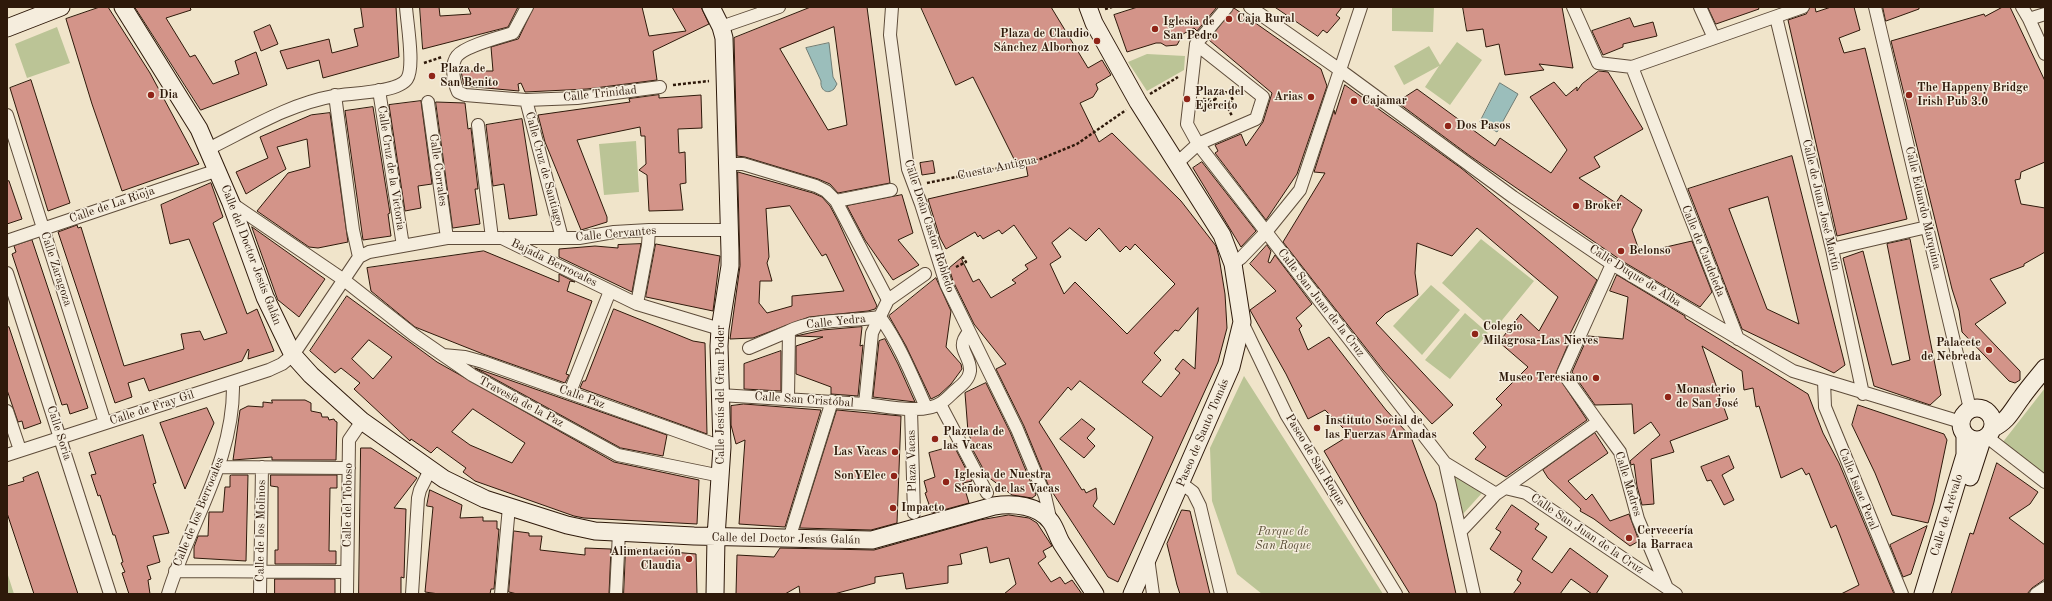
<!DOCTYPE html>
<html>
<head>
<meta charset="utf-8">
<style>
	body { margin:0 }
	#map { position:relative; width:2052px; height:601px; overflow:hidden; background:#f0e4ca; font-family:"Old Standard TT",serif }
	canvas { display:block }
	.frame { position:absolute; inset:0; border:8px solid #2e190a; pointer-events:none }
</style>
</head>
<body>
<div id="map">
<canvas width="2052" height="601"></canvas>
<div class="frame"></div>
</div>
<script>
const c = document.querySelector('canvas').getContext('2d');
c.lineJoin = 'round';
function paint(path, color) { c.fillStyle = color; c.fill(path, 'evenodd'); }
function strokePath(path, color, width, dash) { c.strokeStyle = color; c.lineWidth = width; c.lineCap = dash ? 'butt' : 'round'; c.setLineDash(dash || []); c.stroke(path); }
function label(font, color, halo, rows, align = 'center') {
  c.font = font + ' "Old Standard TT",serif'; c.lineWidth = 3; c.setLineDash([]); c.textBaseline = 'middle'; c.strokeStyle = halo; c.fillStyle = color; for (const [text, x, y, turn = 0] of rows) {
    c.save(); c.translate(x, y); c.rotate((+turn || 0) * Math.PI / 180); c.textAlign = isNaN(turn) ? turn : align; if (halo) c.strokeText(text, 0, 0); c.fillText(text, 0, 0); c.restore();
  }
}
paint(new Path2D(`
	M1392,7H1434L1433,32L1392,31Z
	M57,27L70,63L27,78L15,44Z
	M1457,42L1482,60L1450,105L1425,87L1439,66L1404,85L1394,66L1429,46L1440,65Z
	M1147,54L1185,56L1184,70L1147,91L1128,62Z
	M636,141L639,192L604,195L599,144Z
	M1481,239L1534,281L1494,330L1442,283Z
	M1431,285L1460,310L1422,355L1393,326Z
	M1465,313L1488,333L1450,379L1425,360Z
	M1244,376L1383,594H1262L1237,574L1212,501L1210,448Z
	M2045,388V483L1999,447Z
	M1454,473L1482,493L1463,514Z
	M7,572L14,594H7Z`), '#bbc496');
const water = new Path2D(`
	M829,43L833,77L837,84L834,89C827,95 820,90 821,81L806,48Z
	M1500,83L1518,94L1497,132L1480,122Z`);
paint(water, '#9bbebb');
strokePath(water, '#6f7c74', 1);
const building = new Path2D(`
	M100,7H108L150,73L199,164L122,191L92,104L66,19Z
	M135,7H190L191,10L166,18L190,57L195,55L213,84L239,74L235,61L256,52L267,85L201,110Z
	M361,7H396L399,57L323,78L319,60L287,69L280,51L329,39L332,53L358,46L354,29L363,27Z
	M420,7H439L440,16L471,14L468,7H518L508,27L423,49Z
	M534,7H642L649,36L686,31L672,7H701L709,24L653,51L657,80L587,89L525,92L521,83L518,84L519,91L464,86L461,71H493L491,47L518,39Z
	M811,7H867L890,183L838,193L830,184L818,179L745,157L737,156L734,38ZM834,27L847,125L828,130L780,49Z
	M921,7H1051L1088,68L1102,60L1111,75L1096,84L1098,89L1093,97L1080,103L1099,142L1112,133L1181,201L1216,246L1219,257L1225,294L1227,328L1218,362L1118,582L1108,577L1049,487L1024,426L996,369L1006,364L974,324L953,281L949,268L961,258L973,282L979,279L991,298L1016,283L1012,280L1028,269L1025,265L1037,258L1014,225L1002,234L999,230L983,239L980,235L978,237L975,232L946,249L940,238L928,199L1028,176L1025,160L1015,161L973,77L956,85ZM1070,228L1086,241L1099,228L1120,252L1126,246L1130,250L1135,244L1175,284L1127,334L1075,282L1064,294L1050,264L1061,257L1052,243ZM1198,308L1195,369L1183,359L1175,369L1180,373L1161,397L1142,382L1161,360L1154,353L1175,330L1178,331ZM1080,381L1153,437L1114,525L1093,506L1097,499L1096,488L1086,493L1084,489L1082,490L1039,422L1068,387L1071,390Z
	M1138,7H1217L1197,31L1194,28L1183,34L1177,45L1166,46L1161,43H1156L1127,52L1114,15Z
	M1275,7H1342L1336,15L1340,18L1327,33L1323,30L1318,36Z
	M1463,7H1562L1573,68L1539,64L1544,70L1505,75L1499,44L1486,47L1483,29L1467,31Z
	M1708,7H1758L1759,9L1716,24Z
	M1810,7H1815L1816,12L1831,7H1854L1860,30L1839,38L1844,53L1865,48L1907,219L1837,236L1788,20L1806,14Z
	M1883,7H1919V9L1886,21Z
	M2003,7H2010L2045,81V162L2021,172L2020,179L2015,180L2021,204L2045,208V252L2024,264V266L1990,279L2006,303L1975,324L2020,371V380L2015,383L2009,381L1962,332L1959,311L1952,289L1891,41L1984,14L1985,16Z
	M1234,8L1321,69L1327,86L1297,174L1266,220L1215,153L1218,151L1215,145L1241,134L1246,146L1263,122L1272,93L1209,40Z
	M1630,18L1634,27L1653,22L1657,36L1623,44V47L1603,55L1592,31Z
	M270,25L278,44L261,51L254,32Z
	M1599,71L1608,72L1643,129L1594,157L1600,167L1579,178L1616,203L1621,195L1642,210L1632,230L1640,253L1692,241L1712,292L1700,307L1622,261L1470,156L1397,102L1417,89L1495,146L1500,138L1551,173L1567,150L1530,97L1554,82L1566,96L1577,87V91L1582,84Z
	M31,80L70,203L48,211L10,88Z
	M1345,85L1461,168L1597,280L1570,334L1572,335L1556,373L1587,420L1506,477L1475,459L1486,447L1473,433L1502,405L1496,399L1528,367L1499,342L1521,314L1539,331L1558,297L1477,228L1452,256L1417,243L1415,273L1418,295L1386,313L1376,323L1453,405L1432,424L1383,370L1283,242L1325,173L1314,172L1334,110L1335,114Z
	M659,95V98L701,95L702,128L678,129L679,153L685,152L686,183L680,184L683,210L649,211L647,175L639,170L646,164L645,136H641L640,127L577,140L607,217V222L581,230L545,142L538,115L630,102L629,99Z
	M421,101L432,184L418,186L421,208L405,211L389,105Z
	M436,102L465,103L468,129L471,128L478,189H475L480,224L453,228Z
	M373,107L390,213L388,214L391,236L363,240L345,111Z
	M330,113L348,242L318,248L309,247L257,211L288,173L310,167L307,139L277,147L286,169L246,194L236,172L268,158L260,137L311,115Z
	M522,119L537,215L509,219L504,184L493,186L486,125Z
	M1792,156L1845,365L1834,373L1742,329L1688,189ZM1768,197L1799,324L1767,309L1729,209Z
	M933,161L935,173L922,175L920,163Z
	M1202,162L1256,231L1241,247L1193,168Z
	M738,172L813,193L822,197L830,206L838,221L877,306L875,309L868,311L809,317L753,338L730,339L740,266ZM790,206L822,256L826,254L844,291L792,296V306L767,313L759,303L760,281H772L767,263L769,257L766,209Z
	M9,181L22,219L7,224V182Z
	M211,183L223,217L213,223L247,314L257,309L274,351L248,359L249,350L248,349L242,361L149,391L144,378L128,383L132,397L115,403L58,232L77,225L78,228L81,227L124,366L184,349L181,334L200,331L204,340L227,333L189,239L170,244L161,205Z
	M902,195L913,233L898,240L919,265L893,280L865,240L847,206Z
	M252,227L325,279L299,317L278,300Z
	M1910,239L1941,395L1930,405L1874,386L1843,258L1863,251L1892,365L1910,360L1887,244Z
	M32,240L88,408L70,414L67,404L62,405L12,254L16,252L14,246Z
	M641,244L632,292L559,257V249L595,246L618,248V245Z
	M656,244L720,256L713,311L646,297Z
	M1267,245L1271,251L1268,262L1270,263L1275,255L1312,304L1296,318L1302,326L1299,329L1308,350L1329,337L1386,410L1411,437L1436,503L1456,594H1410L1362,516L1324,451L1350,435L1325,410L1308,419L1286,374L1250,310L1276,291L1250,264Z
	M484,251L559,282V274L575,282L570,281L567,291L592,301L566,374L569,375L565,383L483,354L415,327L371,291L367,268Z
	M1617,275L1685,316V318L1808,394L1823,433L1839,463L1894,594H1841L1859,585L1836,525L1831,528L1809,473L1806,475L1802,468L1781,478L1760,409L1759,406L1756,407L1753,388L1744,390L1742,371L1702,346L1728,419L1670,441L1674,452L1651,459L1654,504L1642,505L1637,486L1634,464L1631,465L1630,461L1660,435L1651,422L1634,434L1632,404L1595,405L1572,372L1588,336L1623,339L1628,297L1610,291Z
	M936,278L951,311L946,347L961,364L962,369L951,384L939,395L931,399L906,346L889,316Z
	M347,296L437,362L614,462L699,480L697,524L584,518L574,516L475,481L463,472L466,468L437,447L431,453L411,439L410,441L354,389L360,383L341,368L335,373L310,351ZM369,340L392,357L373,379L352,359ZM473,409L525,443L512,463L470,445L452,432Z
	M614,309L693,341L705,343L707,434L580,388L583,381H585Z
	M9,327L41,423L24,429L22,421L18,422L7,390V328Z
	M862,327L860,346L863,345L858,396L831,394V387L796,374V346L823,337L796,336L823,330Z
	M885,339L898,364L915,402L873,397L879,341Z
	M781,351V391L744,389V364Z
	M475,368L667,435L663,456L621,448Z
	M986,383L1010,432L1036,495L1032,498L1012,495L987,476L968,441L971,440L968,432L965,393Z
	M272,400H305L311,403V411L321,413L322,417H328L329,420L334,419L335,421L337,422L336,460H272V457L233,460L240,410L248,406L263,407V402L272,403Z
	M744,404L821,410L785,527L739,524L745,440L736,444L731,425V406Z
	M1858,405L1944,434L1947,440L1934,502L1928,523L1892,515L1875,473L1852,425Z
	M207,408L214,423L185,489L160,423Z
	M837,410L901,416L897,523L871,530L800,528Z
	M1082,419L1095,429L1087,438L1095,446L1084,458L1060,439Z
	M1595,433L1608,453L1568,481L1586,500L1592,494L1610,521L1629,514L1639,541L1630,546L1594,519L1580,511L1581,509L1548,478L1543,470Z
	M143,435L156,483L153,484L169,533L153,536L160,562L147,566L151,579L148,580L150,594H129L122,573L125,572L121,563L123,562L115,535H113L100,495L98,496L91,475L96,474L89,453Z
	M954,446L972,481L963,483L969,503L932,513L925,493L927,492L924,481L935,477L929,453Z
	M361,448H371L417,478L394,508L406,509L404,578L401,577V594H359Z
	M1729,456L1734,468L1722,475L1734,500L1724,505L1711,480L1707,481L1701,467Z
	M1997,463L2038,492L2030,504L2009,518L2045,545V579L2032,588L2027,594H1951L1970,533L1973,534Z
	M38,472L69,567L78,594H34L7,513V486L24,481L23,478Z
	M232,475H248L246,561L194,558V547L198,536H208L209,512H223L225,487H230V476Z
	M271,475H337V488H330L329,551H336V564H275V550H278V487L271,486Z
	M430,490L462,505L460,518L483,517V521H497V529H499L494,589H491L490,594H439L425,592L433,507L427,506Z
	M1512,505L1539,524L1535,529L1547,537L1532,559L1552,573L1570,548L1608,576L1596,594H1592L1571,579L1560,594H1513L1521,583L1517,580L1522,571L1490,549L1501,532L1496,529Z
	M1182,510L1190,511L1210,594H1180L1177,585L1167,544Z
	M1009,515L1029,518L1037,523L1052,546L1043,551L1046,557L1038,563L1051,582L1060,577L1065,584L1072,580L1082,594H1004L1016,584L1009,558L990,563L987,547L960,554L962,564L948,566V583L906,589L903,573L875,577V583L834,594H800L799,586L785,594H736L737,555L774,557L780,548L874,550L980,520Z
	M1927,526L1911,574L1903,577L1890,545Z
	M514,531L529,533V536H542L540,550L585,555V548L611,549L609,594H517L509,592Z
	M626,548L696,554L697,594H624Z
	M275,579H335V594H275Z`);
paint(building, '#d39489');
strokePath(building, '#2e190a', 1);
const street = new Path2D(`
	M527,7L513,33C500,37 465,46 457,56C450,65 454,83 458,92L465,95L526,100L577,98L660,87
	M892,7L890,35L908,169L921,204L946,284L1017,429L1045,496L1051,522
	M1227,7L1196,44L1187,124L1198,144L1445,463L1496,494
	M1250,7L1340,70L1513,197L1612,264L1793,371L1961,422
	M1573,7L1598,63L1632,67L1738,339
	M1700,7L1714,38
	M1875,7L1970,409
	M2022,7L2029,19L2045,14
	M1776,17L1832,249L1863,394
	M2029,19L2045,54
	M721,27L779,7
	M1632,67L1803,7
	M379,90L403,246
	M526,100L562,238
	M428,102L447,238
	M7,115L105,423
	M478,125L492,238
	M208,149C249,129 289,104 334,96C350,93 398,93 407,79C415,67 407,23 406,7
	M727,164H743L816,186L826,191L836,201L888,300
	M1176,164L1198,144L1256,119L1263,97L1196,44
	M836,201L891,190
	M231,203L344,280L414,335L472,375L618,455L721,476
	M505,238H579L614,232L649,230H729
	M7,241L218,170
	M1832,249L1927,227
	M359,257L369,252L447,238H502L637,304L720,329
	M1233,264L1241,258L1266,232L1300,190L1361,7
	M7,273L110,594
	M637,304L648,245L649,230
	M1242,322L1286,414L1396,594
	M749,348L789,331
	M443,355L465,357L483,362L722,447
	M1824,381L1825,407L1902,594
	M570,392L610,291
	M720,395L865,404L872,333L888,300L925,274
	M788,398L789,331C816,318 850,322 880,317C900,345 912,376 926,407
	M865,404C885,406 924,415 941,403C947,399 952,393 957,389C963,384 969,379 970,371C971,354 954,349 969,332
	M940,404L987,493
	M911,410L914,513
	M7,411L20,450
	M1598,422L1563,373L1612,264
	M1987,437L2045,482
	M7,455L269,370L282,364L293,355L359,257L353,230L335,95
	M1445,463L1474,594
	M220,467L349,468
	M1181,483L1193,492L1200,506L1221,594
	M1505,488L1598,422L1620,452L1638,519L1667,588
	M1461,531L1496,494L1505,488L1526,493L1676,594
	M789,539L832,401
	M1148,558L1153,594
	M175,571L347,572
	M168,594C190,522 235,460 233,382
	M260,594L262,467
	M347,594L349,440L362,421
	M412,594L418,498L420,490L430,470
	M501,594L509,507
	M616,594L619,532
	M2036,594L2045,588`);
const secondary = new Path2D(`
	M123,7L199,129L231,203L265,297L293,355L311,375L362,421L444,479L485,499L567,525L595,531L694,536L872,540L994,506C1013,503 1039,505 1051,522C1056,529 1058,538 1062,544C1073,561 1084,577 1095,594
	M711,7L721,27L724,38L730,252V266L720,329L719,346L722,447L716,537L715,594
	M1088,7L1094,23L1138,102L1222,235L1233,264L1242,322L1231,367L1132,594
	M7,28L61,7
	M1961 424a16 16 0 1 1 32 0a16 16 0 1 1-32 0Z
	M1993,428C2008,421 2012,410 2022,397C2029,387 2037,378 2045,368
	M1970,477L1982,440
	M1923,594L1965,455V435`);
strokePath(street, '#5e4c3a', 14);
strokePath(secondary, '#2e190a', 19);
strokePath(new Path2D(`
	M1105,9L1112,7
	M424,63L442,57
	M673,85L709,81
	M1219,91L1229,93L1233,100L1228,108H1219L1215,100Z
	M1150,94L1178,77
	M1203,99L1215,100
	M1228,108L1232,116
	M927,183L1038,160L1077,144L1126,110
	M956,267L966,262L961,255`), '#2e190a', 2.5, [3, 2]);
strokePath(street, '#f5eddd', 12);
strokePath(secondary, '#f5eddd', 17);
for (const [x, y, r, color] of [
	[1229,19,4,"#8f2418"],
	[1155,29,4,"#8f2418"],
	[1097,41,4,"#8f2418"],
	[432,76,4,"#8f2418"],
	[151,95,4,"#8f2418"],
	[1909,95,4,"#8f2418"],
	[1311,97,4,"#8f2418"],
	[1187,99,4,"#8f2418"],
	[1354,101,4,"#8f2418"],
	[1448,126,4,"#8f2418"],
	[1576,206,4,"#8f2418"],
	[1621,251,4,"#8f2418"],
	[1475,334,4,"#8f2418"],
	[1989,350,4,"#8f2418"],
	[1596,378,4,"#8f2418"],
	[1668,397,4,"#8f2418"],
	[1317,428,4,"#8f2418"],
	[935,439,4,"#8f2418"],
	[895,452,4,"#8f2418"],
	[894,476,4,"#8f2418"],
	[946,482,4,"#8f2418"],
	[893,508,4,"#8f2418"],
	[1629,538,4,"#8f2418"],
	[689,559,4,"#8f2418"]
]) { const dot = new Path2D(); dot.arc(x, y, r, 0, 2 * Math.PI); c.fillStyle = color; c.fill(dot); strokePath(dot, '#f5eddd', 1.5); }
label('bold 12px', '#2e190a', '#f5eddd', [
	["Caja Rural",1237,19],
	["Iglesia de",1163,22],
	["San Pedro",1163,36],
	["Plaza de Claudio",1089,34,"right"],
	["Sánchez Albornoz",1089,48,"right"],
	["Plaza de",440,69],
	["San Benito",440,83],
	["The Happeny Bridge",1917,88],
	["Irish Pub 3.0",1917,102],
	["Plaza del",1195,92],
	["Ejército",1195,106],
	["Dia",159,95],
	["Arias",1303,97,"right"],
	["Cajamar",1362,101],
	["Dos Pasos",1456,126],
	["Broker",1584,206],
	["Belonso",1629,251],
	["Colegio",1483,327],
	["Milagrosa-Las Nieves",1483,341],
	["Palacete",1981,343,"right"],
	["de Nebreda",1981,357,"right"],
	["Museo Teresiano",1588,378,"right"],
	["Monasterio",1676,390],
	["de San José",1676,404],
	["Instituto Social de",1325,421],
	["las Fuerzas Armadas",1325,435],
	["Plazuela de",943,432],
	["las Vacas",943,446],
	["Las Vacas",887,452,"right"],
	["Iglesia de Nuestra",954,475],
	["Señora de las Vacas",954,489],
	["SonYElec",886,476,"right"],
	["Impacto",901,508],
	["Cervecería",1637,531],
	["la Barraca",1637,545],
	["Alimentación",681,552,"right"],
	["Claudia",681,566,"right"]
], 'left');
label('12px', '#2e190a', '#f5eddd', [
	["Calle Trinidad",600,94,-6],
	["Calle Cruz de la Victoria",391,168,81],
	["Cuesta Antigua",997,168,-12],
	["Calle Cruz de Santiago",544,169,75],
	["Calle Corrales",438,170,82],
	["Calle de La Rioja",112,205,-19],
	["Calle de Juan José Martín",1821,205,77],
	["Calle Eduardo Marquina",1923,208,77],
	["Calle Deán Castor Robledo",929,226,72],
	["Calle Cervantes",616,234,-5],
	["Calle de Candeleda",1703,251,68],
	["Calle del Doctor Jesús Galán",251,255,69],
	["Bajada Berrocales",554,263,26],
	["Calle Zaragoza",56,269,72],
	["Calle Duque de Alba",1635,276,32],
	["Calle San Juan de la Cruz",1321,303,52],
	["Calle Yedra",836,322,-6],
	["Calle Jesús del Gran Poder",721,395,-90],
	["Calle Paz",582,397,20],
	["Calle San Cristóbal",804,400,4],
	["Travesía de la Paz",521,402,28],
	["Calle de Fray Gil",152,408,-18],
	["Calle Soria",59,433,72],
	["Paseo de Santo Tomás",1203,433,-67],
	["Paseo de San Roque",1315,460,59],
	["Plaza Vacas",912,461,-91],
	["Calle Madres",1628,484,73],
	["Calle Isaac Peral",1858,489,68],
	["Calle del Toboso",348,505,-89],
	["Calle de los Berrocales",199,512,-68],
	["Calle de Arévalo",1947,515,-73],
	["Calle de los Molinos",261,531,-89],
	["Calle San Juan de la Cruz",1587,534,34],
	["Calle del Doctor Jesús Galán",786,539,1]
]);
label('italic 12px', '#584c34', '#f5eddd', [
	["Parque de",1283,532],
	["San Roque",1283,546]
]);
</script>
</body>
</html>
